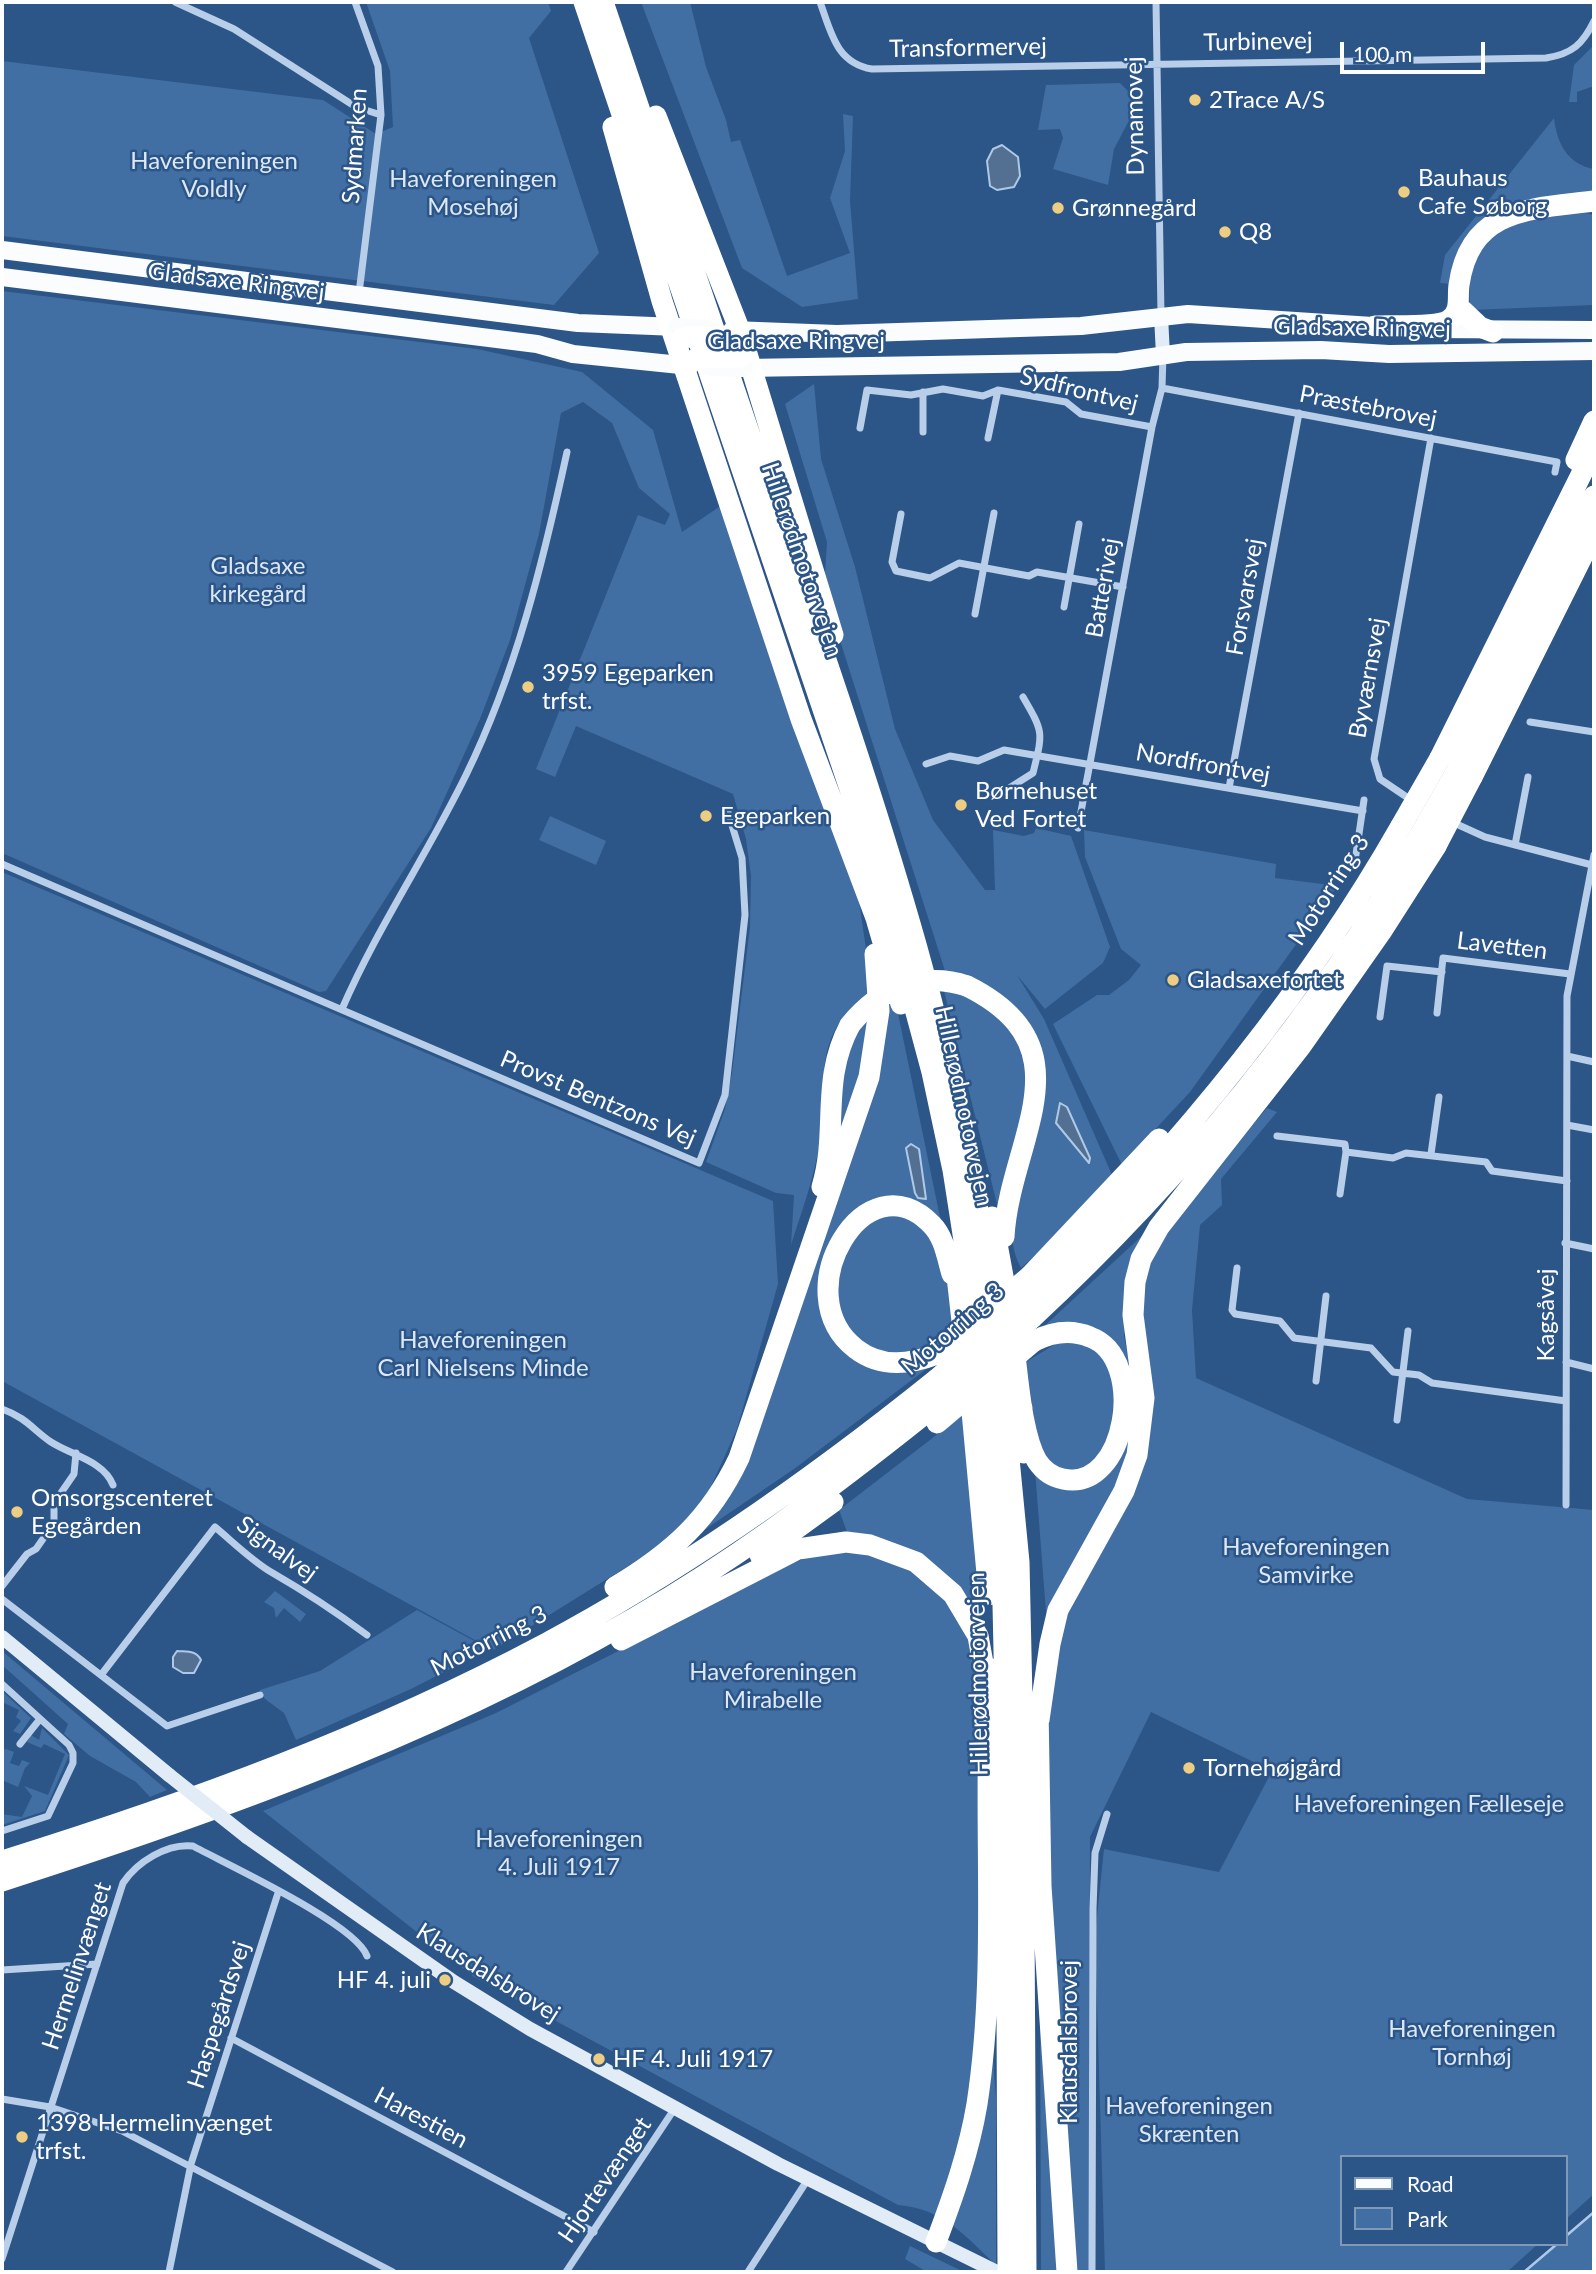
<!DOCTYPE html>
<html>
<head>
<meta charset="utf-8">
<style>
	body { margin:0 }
	#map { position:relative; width:1596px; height:2274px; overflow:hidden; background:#2c5588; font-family:Lato,sans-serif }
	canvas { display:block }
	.frame { position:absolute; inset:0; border:4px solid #fff; pointer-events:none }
	.legend { position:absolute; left:1340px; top:2155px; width:228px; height:91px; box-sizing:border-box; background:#2c5588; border:2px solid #8099b8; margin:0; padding:9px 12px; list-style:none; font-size:21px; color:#fff }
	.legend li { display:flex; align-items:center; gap:14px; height:35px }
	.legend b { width:35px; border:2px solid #8099b8 }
	.scale { position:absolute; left:1340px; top:42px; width:145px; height:32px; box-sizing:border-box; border:4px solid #fff; border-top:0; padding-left:9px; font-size:21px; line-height:24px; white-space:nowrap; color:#fff; -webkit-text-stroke:5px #2c5588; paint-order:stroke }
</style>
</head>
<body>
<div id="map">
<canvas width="1596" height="2274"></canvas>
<div class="frame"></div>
<ul class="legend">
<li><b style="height:9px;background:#fafcfe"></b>Road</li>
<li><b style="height:19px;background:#416fa4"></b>Park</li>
</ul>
<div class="scale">100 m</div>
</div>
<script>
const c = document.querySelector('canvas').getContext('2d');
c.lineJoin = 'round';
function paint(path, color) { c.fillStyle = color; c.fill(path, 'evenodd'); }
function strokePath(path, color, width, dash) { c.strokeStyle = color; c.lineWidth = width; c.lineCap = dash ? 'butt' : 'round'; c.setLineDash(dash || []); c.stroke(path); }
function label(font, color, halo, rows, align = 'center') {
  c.font = font + ' Lato,sans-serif'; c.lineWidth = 5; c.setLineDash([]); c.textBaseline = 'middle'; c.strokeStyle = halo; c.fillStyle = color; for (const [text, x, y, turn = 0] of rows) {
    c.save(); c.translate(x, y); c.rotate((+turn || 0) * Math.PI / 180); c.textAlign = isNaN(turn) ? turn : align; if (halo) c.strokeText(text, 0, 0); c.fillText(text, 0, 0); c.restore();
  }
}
paint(new Path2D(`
	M366,2H548L551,11L529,38L599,253L554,305L2,236V61L323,100L376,134L393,127L390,71Z
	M641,2H690L706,67L726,120L731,142L740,140L787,276L850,253L830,198L845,151L843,114L853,116L850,201L858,299L802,307L742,268Z
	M1594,45V86L1577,92V102H1569L1574,65Z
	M1120,83L1134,97L1135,109L1114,149L1108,185L1053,169L1063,138L1060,129L1038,130L1046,85Z
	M1554,118C1557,143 1567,164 1594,169V192L1502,210L1451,284L1440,283L1445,255Z
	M1580,212L1594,215V305L1470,310C1470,298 1468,284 1471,272C1481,221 1537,214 1580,212Z
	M2,291L477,349L582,372L653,430L682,532L722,505L859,901L872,990C809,1037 829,1075 820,1140C815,1176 802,1210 791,1245L794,1195L776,1193L706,1162L725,1109L732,1073L750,927L751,876L746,839L733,794L576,726L555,777L536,769L638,515L665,525L670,514L639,488L612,423L583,402L561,413L539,534L510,640L480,719L431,828L326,991L319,992L2,853Z
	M814,384L821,459L855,567L895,729L933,820L985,890H995L993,830L1024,836L1034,833L1036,828L1071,836L1110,947L1103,963L1045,1009L1017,975L1044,1019L1112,1175L1066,1228L1021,1268C980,1187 1089,1099 1022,1016C1002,991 976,978 945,971L824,590L827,542L785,404Z
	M550,816L606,841L596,865L539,840Z
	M1084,830L1276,864L1275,878L1338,886L1190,1092L1122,1165L1053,1024L1097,995H1109L1129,980L1141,965L1121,949L1085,857Z
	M2,872L773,1201L778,1284L737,1429L708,1493L673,1538L493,1650L2,1381Z
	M943,987L1000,1009L1034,1065L1000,1216Z
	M894,994L942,1227L870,1204L819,1295L826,1329L847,1354L929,1367L794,1469L688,1541L718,1505L884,1000Z
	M871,1008V1045L833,1155L838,1054Z
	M1267,1108L1277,1112L1221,1179L1222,1205L1200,1225L1192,1310L1196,1378L1467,1499L1594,1510V2194L1566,2219V2157H1342V2244H1538L1507,2272H1105L1095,1936L1104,1849L1219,1872L1272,1771L1151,1712L1090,1837L1089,2272H1041L1040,1992L1049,1683L1064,1609L1127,1498L1140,1300L1148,1260L1207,1177Z
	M880,1213C889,1214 900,1213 908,1217C949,1234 948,1291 955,1329L922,1357L900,1359L856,1342L841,1322L835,1264L847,1239Z
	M1144,1234L1129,1291L1124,1336L1131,1371L1132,1445L1114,1495L1047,1625L1035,1470L1055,1482L1108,1463L1118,1353L1040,1330Z
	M1062,1340C1070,1341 1082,1341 1089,1344C1138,1370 1112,1431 1095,1468L1056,1470L1039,1453L1026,1362Z
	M965,1413L981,1626L957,1587L847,1532L839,1510Z
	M831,1551L874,1553L934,1580L971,1640L981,1692L983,1918L996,2099V2265C964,2235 944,2209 898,2205L474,1977L263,1811L496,1713L780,1569L810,1556Z
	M275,1591L306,1614L300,1622L284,1608L276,1618L274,1608L264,1602Z
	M417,1610L489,1649L411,1689L296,1740L284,1713L265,1699L260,1690L320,1671Z
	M2,1651L167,1790L150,1797L136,1782L90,1756L64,1734L68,1724L2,1665Z
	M2,1691L31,1718L20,1734L13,1731L21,1721L16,1717L19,1710L2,1702Z
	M42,1728L69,1755L45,1811L2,1825V1814L22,1817L32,1796L24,1786L48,1795L65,1754L44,1744L41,1748L27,1742L31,1735L39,1740Z
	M6,1749L14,1752L10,1763L19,1766L22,1760L30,1763L25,1768L18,1787L2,1780V1750Z
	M1594,2211V2272H1525L1557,2244H1566V2236Z
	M910,2246L964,2272H927L905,2259Z`), '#416fa4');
const water = new Path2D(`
	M1002,145L1018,157L1020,176L1014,187L997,190L990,186L987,161L993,149Z
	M1060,1103L1067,1107L1090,1158L1089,1163L1056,1123Z
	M911,1144L919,1149L926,1199L918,1198L915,1193L906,1148Z
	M177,1651C187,1652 196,1650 201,1660L194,1673H183L173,1667V1657Z`);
paint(water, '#537093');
strokePath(water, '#aec9e8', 2);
strokePath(new Path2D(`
	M1566,2236L1594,2212
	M1524,2272L1557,2244`), '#aec9e8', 2.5);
strokePath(new Path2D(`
	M175,2L234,29L356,107L381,115
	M355,2L378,66L381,115L359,293
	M820,2C831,32 836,63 872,69L1546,58C1572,54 1583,44 1594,21
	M1156,2L1161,315
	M1162,388L1557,462L1555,472
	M923,392V432
	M860,428L867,390L911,395L943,389L983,396L998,390L1066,402L1081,414L1152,427
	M988,438L998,390
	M901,514L892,562L896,571L930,578L959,563L1029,576L1037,572L1123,587
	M1064,607L1079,524
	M975,614L994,513
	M1530,722L1594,732
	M926,764L950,756L978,761L1004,750L1363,811
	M1229,788L1299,413
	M1003,792L1033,773C1043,732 1044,733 1023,697
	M1414,802L1380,779L1374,759L1431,438
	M1452,822L1485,837L1592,865
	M1078,828L1152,427L1162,388L1163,355
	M1515,845L1528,777
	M1355,861L1364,800
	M2,864L699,1163L725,1095L745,915L742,858L727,809
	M342,1009C377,928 427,855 466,775C516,673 543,562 567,452
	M1437,1013L1443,958L1570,974
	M1380,1017L1387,966L1442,972
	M1567,1056L1594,1062
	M1567,1125L1594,1130
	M1277,1136L1345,1144L1346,1152L1393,1158L1406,1153L1486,1162L1492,1171L1567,1181
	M1431,1154L1439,1097
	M1340,1194L1346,1152
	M1565,1243L1594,1249
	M1237,1268L1232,1310L1235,1314L1280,1321L1294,1338L1371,1348L1393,1372L1419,1375L1432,1383L1566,1401
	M1566,1362L1594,1369
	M1316,1381L1326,1296
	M2,1409C27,1418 32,1429 51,1442C71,1455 104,1461 113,1485
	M1397,1420L1408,1331
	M1566,1505L1567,996L1594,855
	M2,1586L27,1554L36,1549L54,1523V1503L74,1474L76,1453
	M2,1599L167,1726L260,1695
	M101,1675L215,1527C233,1542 251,1560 271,1572C304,1591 336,1612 367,1635
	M2,1684L69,1745L73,1753V1763L48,1816L2,1831
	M20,1744L40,1719
	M2,1970L97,1964
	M231,2038L594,2232
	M2,2099L50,2107L122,2131L393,2272
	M2,2259L123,1883C137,1862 167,1843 193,1846C228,1865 356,1924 367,1956
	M169,2272L191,2164L278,1893
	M566,2272L675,2108
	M748,2272L808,2179
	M1092,2272L1093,1909L1095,1853L1107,1814`), '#b9cee8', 7);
strokePath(new Path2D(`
	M1161,316L1163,355
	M2,1637L169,1775
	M247,1837L454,1982L530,2029L778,2164L997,2272`), '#e2ecf7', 14);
strokePath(new Path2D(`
	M2,250L578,323L677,327
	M2,277L537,344L573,354L690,366
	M1430,329L1594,330
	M732,330L837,334L1081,326L1188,314L1388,327
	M744,368L1119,362L1186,352L1321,350L1389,354L1594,351`), '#fafcfe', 18);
strokePath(new Path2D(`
	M584,2L879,875L932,1072L953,1170L979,1337
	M603,2C669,194 734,387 799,580C882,824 964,1065 995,1323
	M656,116L740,331L833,635
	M613,127L662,301L801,719L876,918L901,1004
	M1459,307L1480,327L1493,332
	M1375,326C1392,325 1437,328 1449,320C1462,311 1457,298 1459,285C1470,207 1532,209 1594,201
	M1576,460L1594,421
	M1440,758L1594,449
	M1458,769L1594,496
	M1472,777L1594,533
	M967,986C1092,1048 1009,1140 1004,1237
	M822,1187C839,1130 820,1081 850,1025
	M992,1217L1009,1309
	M955,1258L965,1348
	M1030,1276L1159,1139
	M1031,1295C1173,1154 1302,1000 1401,826
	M1032,1318C1183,1178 1317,1015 1419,837
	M1013,1341C1018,1373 1021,1434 1037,1461C1043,1470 1052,1477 1063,1479C1127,1493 1148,1358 1090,1337C1071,1329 1052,1332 1034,1341
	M937,1354C909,1365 881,1368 856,1349C784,1294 866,1155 932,1225C944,1237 947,1257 952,1274
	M999,1355L1019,1562L1023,1745L1026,2272
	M983,1369L1002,1558L1006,1744L1008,2272
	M969,1379L989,1595
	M1022,1408L1024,1453
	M760,1555L833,1502
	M615,1587C672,1553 710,1519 739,1458L869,1077L879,1011L875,954
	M621,1640L798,1549L846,1542L870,1545L916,1562L953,1594L978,1636L987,1685
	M1038,1708L1041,1886L1067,2272
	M1039,1720L1050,1644L1058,1610L1124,1491L1137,1455L1144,1398L1133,1315L1135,1282L1141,1259L1159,1227L1301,1046L1381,932L1436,846
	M2,1861C188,1803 372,1736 545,1644C685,1569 813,1479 937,1379
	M2,1881C233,1807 462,1724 670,1597C764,1539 851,1473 937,1404
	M936,2242C953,2197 969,2152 977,2104C999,1960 981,1814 992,1669`), '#fff', 21);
strokePath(new Path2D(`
	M169,1775L247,1837`), '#e2ecf7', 14);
strokePath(new Path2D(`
	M677,327L708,329
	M711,367L744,368`), '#fafcfe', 18);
strokePath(new Path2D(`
	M681,339C698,332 718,343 733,334
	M689,363L699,357H741
	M1401,826L1440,758
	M1419,837L1458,769
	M1436,846L1472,777
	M850,1025C879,989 922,971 967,986
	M937,1354L1030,1276
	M937,1379L1031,1295
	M937,1404L1032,1318
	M937,1423L1034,1341`), '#fff', 21);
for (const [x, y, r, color] of [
	[1195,100,7,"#edcd81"],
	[1404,192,7,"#edcd81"],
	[1058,208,7,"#edcd81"],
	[1225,232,7,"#edcd81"],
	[528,687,7,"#edcd81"],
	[961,805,7,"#edcd81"],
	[706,816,7,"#edcd81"],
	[1173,980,7,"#edcd81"],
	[17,1512,7,"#edcd81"],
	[1189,1768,7,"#edcd81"],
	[445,1980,7,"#edcd81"],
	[599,2059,7,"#edcd81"],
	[22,2137,7,"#edcd81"]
]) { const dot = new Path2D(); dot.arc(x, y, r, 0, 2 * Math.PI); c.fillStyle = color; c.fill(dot); strokePath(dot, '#2c5588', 2.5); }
label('24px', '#fff', '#2c5588', [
	["Turbinevej",1258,42,-1],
	["Transformervej",968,48,-1],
	["Dynamovej",1135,116,-91],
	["Sydmarken",355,146,-86],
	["Gladsaxe Ringvej",236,282,7],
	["Gladsaxe Ringvej",1362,328,1],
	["Gladsaxe Ringvej",796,341],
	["Sydfrontvej",1079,390,14],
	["Præstebrovej",1368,407,11],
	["Hillerødmotorvejen",802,560,71],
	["Batterivej",1103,588,-80],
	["Forsvarsvej",1245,597,-80],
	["Byværnsvej",1368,678,-80],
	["Nordfrontvej",1203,764,10],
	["Motorring 3",1329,890,-57],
	["Lavetten",1502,946,7],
	["Provst Bentzons Vej",598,1099,23],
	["Hillerødmotorvejen",964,1106,78],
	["Kagsåvej",1546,1315,-90],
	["Motorring 3",953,1329,-41],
	["Signalvej",277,1549,36],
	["Motorring 3",489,1641,-27],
	["Hillerødmotorvejen",978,1674,-91],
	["Hermelinvænget",77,1966,-72],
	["Klausdalsbrovej",488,1973,32],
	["Haspegårdsvej",219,2015,-72],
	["Klausdalsbrovej",1069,2042,-90],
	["Harestien",421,2118,28],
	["Hjortevænget",605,2180,-56]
]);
label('24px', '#fff', '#2c5588', [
	["2Trace A/S",1209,100],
	["Bauhaus",1418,178],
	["Cafe Søborg",1418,206],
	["Grønnegård",1072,208],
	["Q8",1239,232],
	["3959 Egeparken",542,673],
	["trfst.",542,701],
	["Børnehuset",975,791],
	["Ved Fortet",975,819],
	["Egeparken",720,816],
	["Gladsaxefortet",1187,980],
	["Omsorgscenteret",31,1498],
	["Egegården",31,1526],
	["Tornehøjgård",1203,1768],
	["HF 4. juli",431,1980,"right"],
	["HF 4. Juli 1917",613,2059],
	["1398 Hermelinvænget",36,2123],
	["trfst.",36,2151]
], 'left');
label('24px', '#dce8f6', '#2c5588', [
	["Haveforeningen",214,161],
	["Voldly",214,189],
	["Haveforeningen",473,179],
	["Mosehøj",473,207],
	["Gladsaxe",258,566],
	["kirkegård",258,594],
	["Haveforeningen",483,1340],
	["Carl Nielsens Minde",483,1368],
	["Haveforeningen",1306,1547],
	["Samvirke",1306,1575],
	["Haveforeningen",773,1672],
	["Mirabelle",773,1700],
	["Haveforeningen Fælleseje",1429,1804],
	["Haveforeningen",559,1839],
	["4. Juli 1917",559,1867],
	["Haveforeningen",1472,2029],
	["Tornhøj",1472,2057],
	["Haveforeningen",1189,2106],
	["Skrænten",1189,2134]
]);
</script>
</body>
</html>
